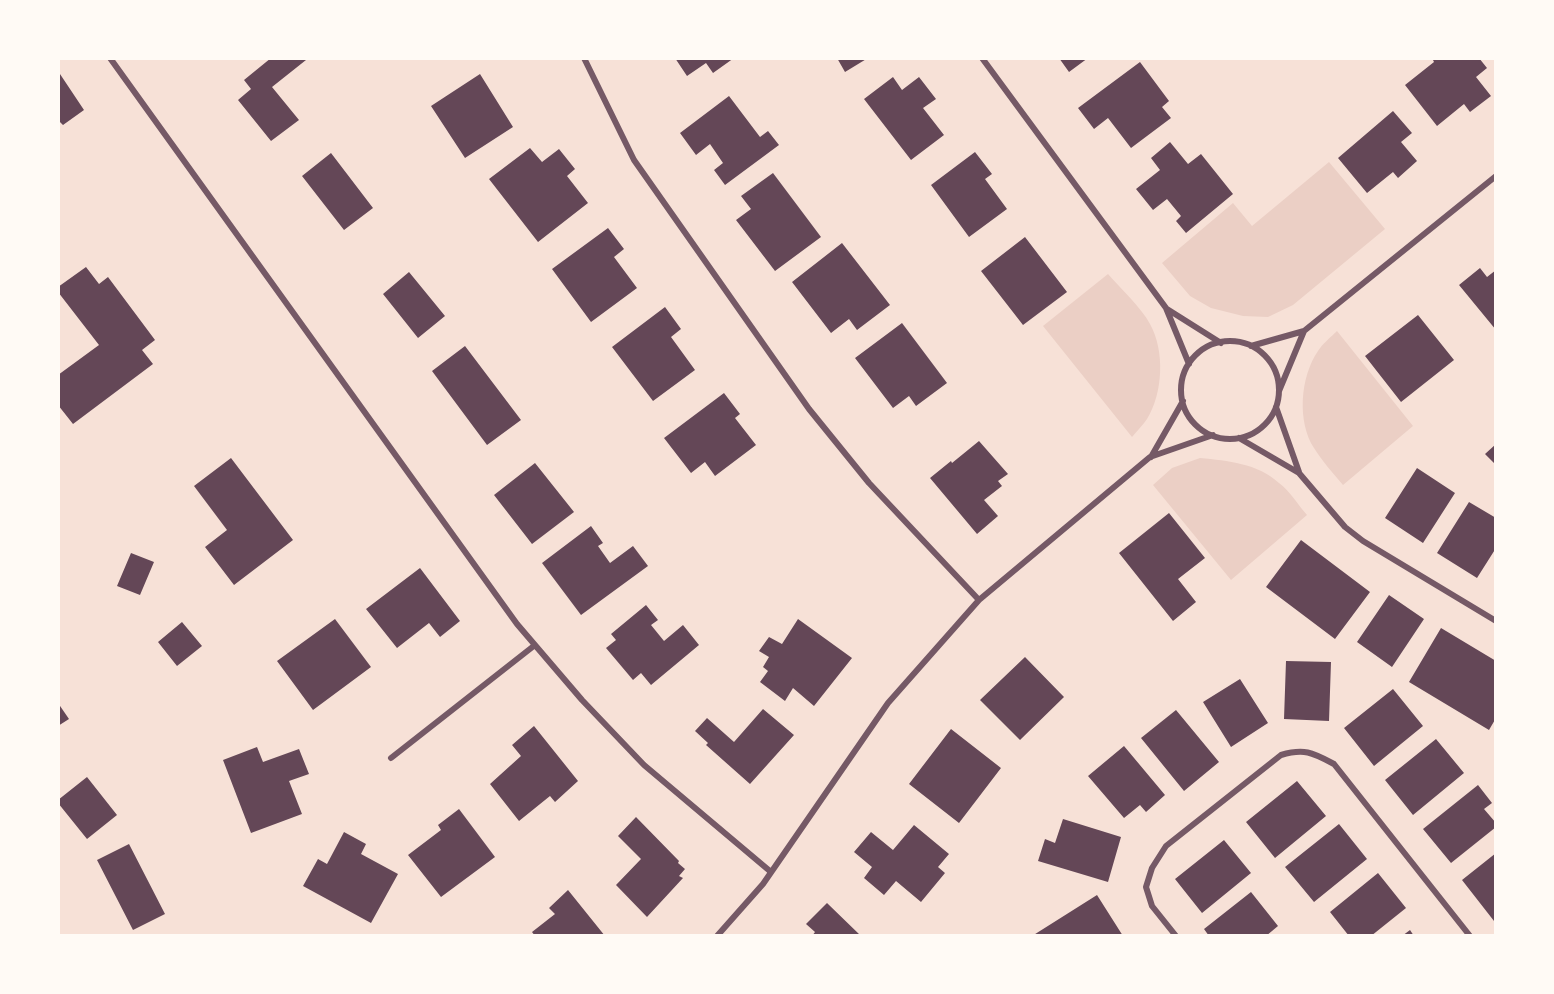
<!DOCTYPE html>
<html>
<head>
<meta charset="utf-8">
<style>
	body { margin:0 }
	#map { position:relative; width:1554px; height:994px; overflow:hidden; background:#f7e1d7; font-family:Ubuntu,sans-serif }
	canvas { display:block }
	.frame { position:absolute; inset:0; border:60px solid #fffaf5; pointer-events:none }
</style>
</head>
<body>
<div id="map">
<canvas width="1554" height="994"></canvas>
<div class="frame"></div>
</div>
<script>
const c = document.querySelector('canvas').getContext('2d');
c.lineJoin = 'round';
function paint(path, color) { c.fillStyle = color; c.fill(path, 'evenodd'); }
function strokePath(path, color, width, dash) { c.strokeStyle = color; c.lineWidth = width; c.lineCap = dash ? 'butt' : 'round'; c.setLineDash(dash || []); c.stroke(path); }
paint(new Path2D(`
	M1329,162L1385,229L1293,305L1268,317L1243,316L1211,308L1190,296L1162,263L1233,203L1252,226Z
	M1108,274C1121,289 1141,307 1150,324C1165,351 1163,393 1147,419C1143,425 1137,431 1132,437L1043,326Z
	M1337,331L1413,426L1343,485C1333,473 1322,461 1314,448C1297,422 1300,377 1318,351C1322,344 1331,337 1337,331Z
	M1200,458C1228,461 1257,463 1279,483C1290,491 1298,505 1307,515L1231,580L1153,485L1172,468Z`), '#ebcfc5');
paint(new Path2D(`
	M271,58L306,60L272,87L299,120L271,141L238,100L251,89L244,80Z
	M675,58H734L713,73L706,63L687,76Z
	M837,58H868L845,72Z
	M1059,58H1088L1069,72Z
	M1432,58H1479L1487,68L1476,77L1491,96L1470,112L1464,104L1437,126L1405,85L1434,62Z
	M1140,62L1169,101L1162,107L1171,118L1131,148L1108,118L1094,129L1078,108Z
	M58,71L84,110L63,125L58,120Z
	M480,74L513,127L465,158L431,106Z
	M893,77L902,90L919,77L936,99L923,108L944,135L911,160L864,99Z
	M729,96L760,137L768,131L779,145L725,185L714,170L723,163L710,144L696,155L680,133Z
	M1393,111L1412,133L1401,142L1417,161L1398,178L1393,172L1367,193L1338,158Z
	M1170,142L1188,164L1201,154L1233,194L1186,233L1176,221L1181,216L1167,199L1153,210L1136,189L1160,170L1151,158Z
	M530,148L542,162L559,149L575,169L567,176L588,203L538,242L489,179Z
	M975,152L992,174L985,179L1007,209L969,237L931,185Z
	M331,153L373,208L344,230L302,176Z
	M773,173L821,237L775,271L736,220L751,209L741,196Z
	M608,228L624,249L614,257L637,288L591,322L552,269Z
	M1025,237L1067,292L1023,325L981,271Z
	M842,243L890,305L857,330L849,319L831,333L792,282Z
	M86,267L99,284L108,277L155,340L142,350L153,364L73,424L58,405V375L99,345L58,292V287Z
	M1480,268L1487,277L1496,270V330L1459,285Z
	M409,272L445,316L418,338L383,294Z
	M665,307L681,329L671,337L695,370L653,401L612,347Z
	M1418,315L1454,360L1401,402L1365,356Z
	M902,323L947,383L916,406L909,396L893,408L855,358Z
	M465,346L521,420L487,445L432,371Z
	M724,393L740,414L735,418L756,445L715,476L705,462L691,473L664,438Z
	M979,441L1008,474L998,481L1002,486L984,500L998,516L977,534L930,478L951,461L952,463Z
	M1496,444V465L1485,454Z
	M231,458L293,540L234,585L205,547L227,530L194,486Z
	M535,463L574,512L532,544L494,495Z
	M1417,468L1455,493L1423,543L1385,518Z
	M1469,502L1496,518V548L1477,578L1437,553Z
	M1169,513L1205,558L1178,579L1196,602L1173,621L1119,553Z
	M591,526L603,543L598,546L610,563L633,546L648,566L581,615L542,563Z
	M1301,540L1370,592L1335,639L1266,587Z
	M131,553L154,562L140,595L117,586Z
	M420,568L460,621L440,637L429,623L397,648L366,609Z
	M1389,595L1424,619L1392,667L1357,642Z
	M646,605L658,620L651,625L664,641L683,625L699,645L651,685L641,673L633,680L606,648L616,640L611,634Z
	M335,619L371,667L313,710L277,661Z
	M798,619L852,658L814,706L793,688L785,701L760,682L768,671L763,667L769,657L759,651L769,637L782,644Z
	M182,622L202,646L177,666L158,642Z
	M1441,628L1496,661V718L1489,730L1409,682Z
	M1025,657L1064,697L1020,740L980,700Z
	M1286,661L1331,662L1329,721L1284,719Z
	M1240,679L1268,723L1231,747L1203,702Z
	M1393,689L1423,726L1374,766L1344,728Z
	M58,703L69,719L58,726Z
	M763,709L794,735L750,784L706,745L708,743L695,731L707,718L734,742Z
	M1176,710L1219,762L1184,791L1141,738Z
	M534,726L578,781L555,802L550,796L519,821L490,784L521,756L512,745Z
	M951,729L1001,768L959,823L909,784Z
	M1436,739L1464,773L1413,815L1385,780Z
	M1124,746L1165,795L1146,812L1140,805L1124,818L1088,776Z
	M257,747L263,762L299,749L309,774L289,781L302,814L251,833L223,760Z
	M87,777L117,815L87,839L58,803V800Z
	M1297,781L1326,816L1275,858L1246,822Z
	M1478,785L1492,803L1484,809L1496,823V827L1451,863L1423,829Z
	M459,809L495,857L441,897L408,855L441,830L438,825Z
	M636,817L679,861L678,863L685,869L679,876L683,878L647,917L616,885L641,859L618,836Z
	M1063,819L1121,837L1108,882L1038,861L1045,839L1055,843Z
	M1339,824L1367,859L1314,902L1285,867Z
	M914,825L949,854L938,867L945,873L921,902L896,881L884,895L864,878L872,867L854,852L871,832L893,850Z
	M344,832L366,844L361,854L398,874L371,923L303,886L318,859L327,864Z
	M1224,840L1251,873L1202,913L1175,879Z
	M129,844L165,914L133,930L97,860Z
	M1496,853V920L1494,921L1462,880Z
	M1378,873L1406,908L1371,936H1349L1330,912Z
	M568,890L605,936H535L532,932L555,914L549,908Z
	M1251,892L1278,926L1266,936H1209L1204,929Z
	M1097,895L1123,936H1032Z
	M827,903L861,936H812L815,932L806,924Z
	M1410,930L1414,936H1402Z`), '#644757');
strokePath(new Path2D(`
	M110,58L517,624L582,700L644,765L771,872
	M584,58L634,160L809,409L869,483L979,600
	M982,58L1166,308L1189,364
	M1167,309L1221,343
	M1181 390a49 49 0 1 1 98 0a49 49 0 1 1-98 0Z
	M1251,346L1304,331L1496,176
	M1279,391L1304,331
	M1276,407L1299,472
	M1239,438L1299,473L1345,527L1363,541L1496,621
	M1151,457L1183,401
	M391,758L535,645
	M717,936L763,884L888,703L979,600L1150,457L1213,435
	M1176,936L1152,906L1146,887L1152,868L1166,846L1281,755C1305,748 1313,753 1334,764L1470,936`), '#755966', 6);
</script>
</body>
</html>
